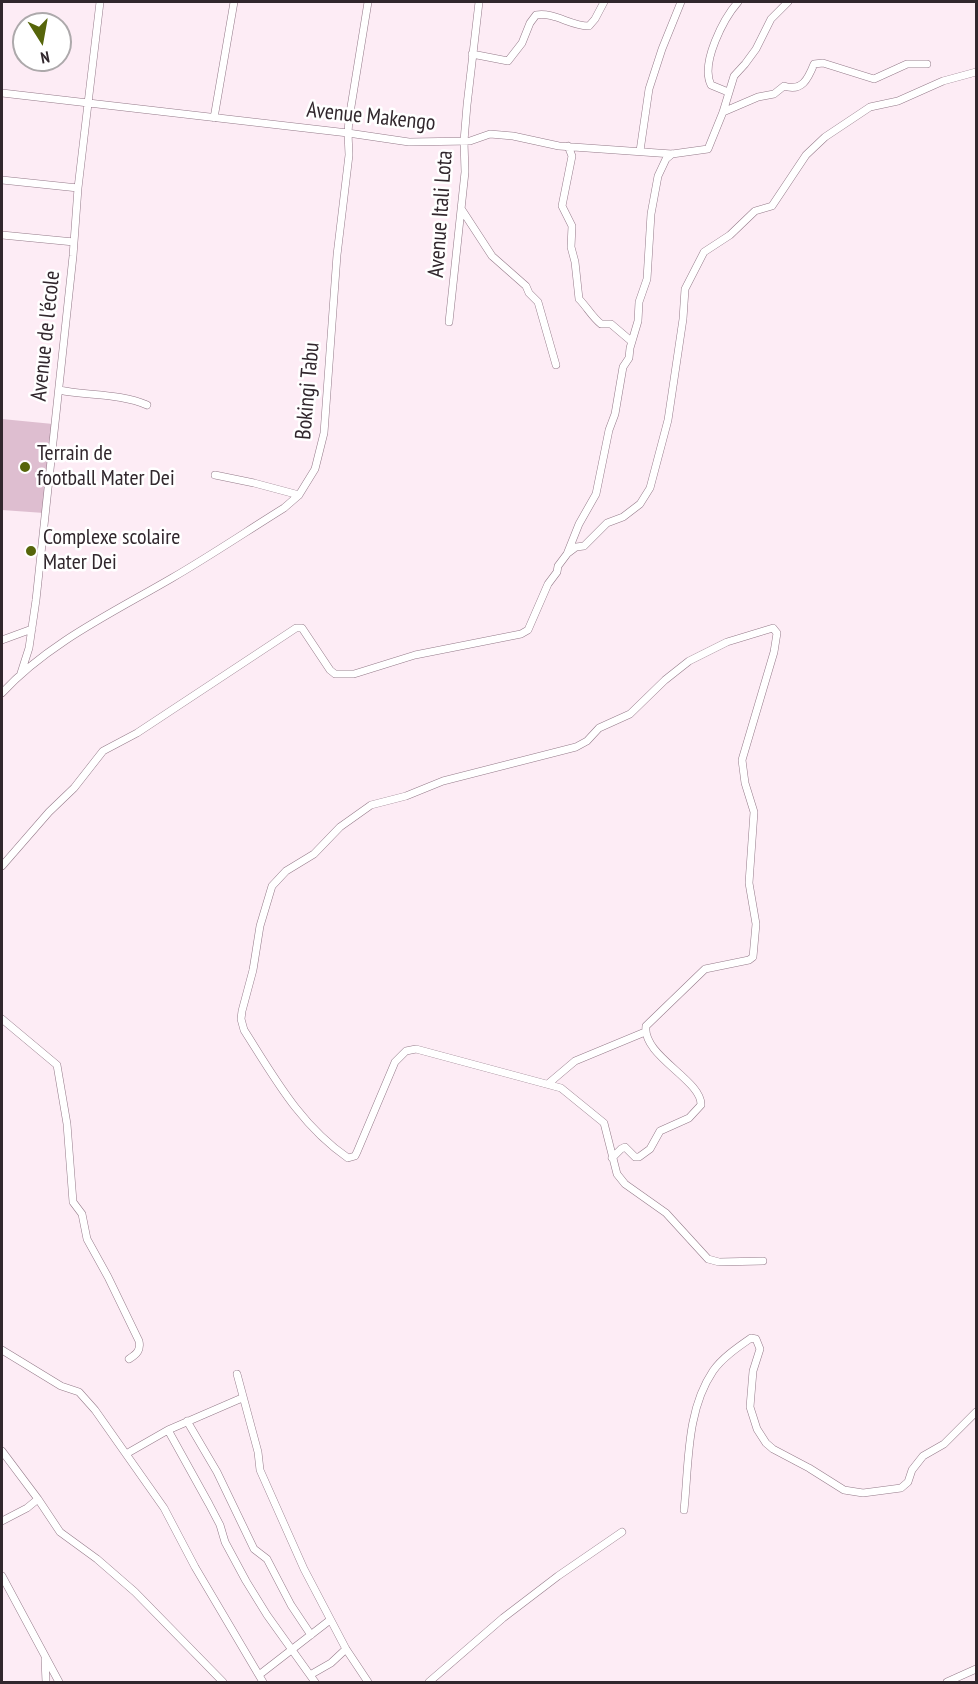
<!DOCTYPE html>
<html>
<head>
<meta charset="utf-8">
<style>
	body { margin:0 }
	#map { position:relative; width:978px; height:1684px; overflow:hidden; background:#fdecf5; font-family:"PT Sans Narrow",sans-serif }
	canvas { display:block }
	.frame { position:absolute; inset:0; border:3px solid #31272d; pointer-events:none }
	.north { position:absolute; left:12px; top:12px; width:60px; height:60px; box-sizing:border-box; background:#fff; border:2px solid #ada9ab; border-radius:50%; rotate:169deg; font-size:16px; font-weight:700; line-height:24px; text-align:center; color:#31272d }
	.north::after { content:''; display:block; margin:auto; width:21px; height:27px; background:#56650a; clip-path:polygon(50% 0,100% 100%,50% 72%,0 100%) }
</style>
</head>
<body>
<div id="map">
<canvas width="978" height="1684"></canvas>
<div class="frame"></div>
<div class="north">N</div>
</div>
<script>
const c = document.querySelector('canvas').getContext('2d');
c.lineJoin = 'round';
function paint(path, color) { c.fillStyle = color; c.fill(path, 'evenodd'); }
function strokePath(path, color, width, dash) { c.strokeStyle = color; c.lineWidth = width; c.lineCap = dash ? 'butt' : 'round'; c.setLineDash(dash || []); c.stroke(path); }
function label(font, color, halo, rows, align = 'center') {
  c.font = font + ' "PT Sans Narrow",sans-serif'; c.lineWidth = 5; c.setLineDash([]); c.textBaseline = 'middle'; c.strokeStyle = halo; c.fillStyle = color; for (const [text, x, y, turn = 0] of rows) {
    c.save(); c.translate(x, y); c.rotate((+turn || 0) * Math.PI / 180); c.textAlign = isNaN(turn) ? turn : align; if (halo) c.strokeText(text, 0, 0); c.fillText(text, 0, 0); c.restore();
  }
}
paint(new Path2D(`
	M2,419L53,424L44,513L2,510Z`), '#debed0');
const minor = new Path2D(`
	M472,54L508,61L522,43L530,23L536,15C555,12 570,26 589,26L595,19L604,2
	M728,92L711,85C700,63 724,18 738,2
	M2,93L348,133L409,142L470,141L490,134L513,136L559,146L672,154L708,149L723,112L734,76L745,64L756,49L771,19L788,2
	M723,112L758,97L774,94L784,86C802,92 808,79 814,64L823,63L874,79L907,64H927
	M214,118L234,2
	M568,146L572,156L562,206L572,226L571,247L575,262L579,299C587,307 592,317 601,324H611L631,341
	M640,151L649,89L662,49L681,2
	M2,180L78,188
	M462,210L492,256L526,286L529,293L538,302L556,365
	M2,235L74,242
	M449,322L465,172L464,141L467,105L479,2
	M59,390C87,396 120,393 147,405
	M215,475L254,483L299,495
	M568,553L576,547L584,546L607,523L623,517L640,504L650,488L668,420L683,319L685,289L704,252L730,235L755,211L772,206L806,155L825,137L870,107L898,101L943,81L976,72
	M2,640L32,629
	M21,673L29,648L36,600L73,256L78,188L100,2
	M2,693C48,643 114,612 172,578C210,556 247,531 284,508L299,495L315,469L324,433L337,255L349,155L348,133L349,119L368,2
	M2,866L49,812L74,788L103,751L137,733L296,628H302L330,670L335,674H354L415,655L521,634L528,630L548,584L557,572L558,566L567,554L579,524L596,494L609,430L615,414L623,367L629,358L630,348L638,321L639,302L647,279L651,214L658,176L666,159L672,154
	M2,1019L57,1065L67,1124L73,1202L82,1214L87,1239L108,1277L139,1341C141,1350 137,1354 129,1359
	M549,1083L575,1061L645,1032
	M612,1158L621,1149L625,1147L635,1157H639L650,1149L660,1131L689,1118L701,1105C702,1080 642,1056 646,1026L705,969L749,960L753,957L756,924L749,883L754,812L745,783L742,760L774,652L777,633L773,628L727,642L689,661L665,680L630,714L599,728L587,741L576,747L443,781L406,796L371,805L340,827L314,854L286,871L272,886L260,926L253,970L242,1011L241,1019L244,1030C274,1077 300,1125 348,1158L355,1156L357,1152L395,1062L406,1051L416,1049L561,1088L604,1123L617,1174L625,1184L666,1213L708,1259L719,1262L763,1261
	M2,1350L61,1386L79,1392L95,1410L164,1508L195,1567L263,1682
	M237,1374L258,1452L260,1470L304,1569L346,1649L368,1682
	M187,1421L217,1472L254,1549L267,1559L291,1605L311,1635
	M168,1430L209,1504L220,1525L225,1542L246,1581L267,1615L315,1682
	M2,1451L38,1499L60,1532L97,1559L135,1592L223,1682
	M126,1454L168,1430L242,1398
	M684,1510C689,1464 686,1411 713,1371C722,1358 738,1347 751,1338L756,1339L760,1349L753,1371L750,1407L757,1429L766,1443L773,1449L809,1468L844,1490L863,1493L901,1488L908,1482L912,1470L923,1456L944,1444L976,1412
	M2,1521L27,1508L38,1499
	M2,1576L59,1682
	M45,1659L46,1682
	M259,1675L330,1620
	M310,1675L331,1663L346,1649
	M429,1682L503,1618L558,1576L622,1532
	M947,1682L976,1669`);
strokePath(minor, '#947a89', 8);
strokePath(minor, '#fff', 7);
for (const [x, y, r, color] of [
	[25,467,6,"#56650a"],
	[31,551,6,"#56650a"]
]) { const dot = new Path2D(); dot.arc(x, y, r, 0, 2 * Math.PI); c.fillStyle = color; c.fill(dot); strokePath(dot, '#fff', 2); }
label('22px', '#31272d', '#fff', [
	["Avenue Makengo",371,117,6],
	["Avenue Itali Lota",441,214,-86],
	["Avenue de l'école",46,336,-84],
	["Bokingi Tabu",308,391,-85]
]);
label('22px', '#31272d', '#fff', [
	["Terrain de",37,454],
	["football Mater Dei",37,479],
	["Complexe scolaire",43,538],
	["Mater Dei",43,563]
], 'left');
</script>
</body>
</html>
